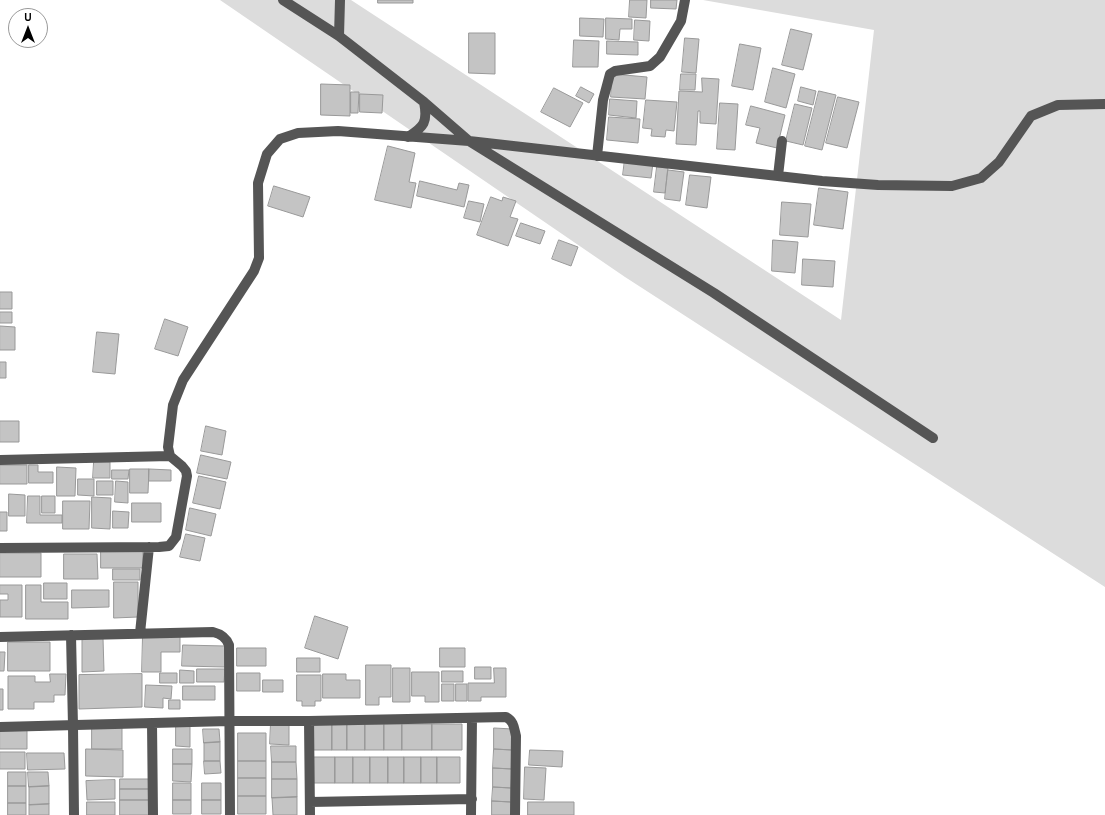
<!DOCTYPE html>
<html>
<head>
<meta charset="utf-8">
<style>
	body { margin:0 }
	#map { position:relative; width:1105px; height:815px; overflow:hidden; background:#fff; font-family:"Space Grotesk",sans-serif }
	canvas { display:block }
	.north { position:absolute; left:8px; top:8px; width:40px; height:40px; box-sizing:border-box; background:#fff; border:1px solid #999; border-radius:50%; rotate:0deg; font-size:11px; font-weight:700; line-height:16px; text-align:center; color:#000 }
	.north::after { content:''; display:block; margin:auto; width:14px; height:18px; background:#000; clip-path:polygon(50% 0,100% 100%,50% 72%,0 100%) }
</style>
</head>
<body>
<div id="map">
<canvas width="1105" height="815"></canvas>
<div class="north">U</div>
</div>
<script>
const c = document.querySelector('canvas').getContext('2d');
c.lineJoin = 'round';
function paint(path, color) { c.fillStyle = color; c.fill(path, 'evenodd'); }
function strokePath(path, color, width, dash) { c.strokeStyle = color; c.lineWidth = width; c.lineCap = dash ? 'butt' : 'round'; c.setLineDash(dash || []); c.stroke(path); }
paint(new Path2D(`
	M220,0H351L841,320L874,30L703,0H1105V587L625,277Z`), '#dcdcdc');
const building = new Path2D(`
	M378,0H413V3H378Z
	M630,0H647L646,18L629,17Z
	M651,0H677L676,9L651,8Z
	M580,18L604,19L603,37L580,36Z
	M606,18L632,19V29H620L619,40L606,39Z
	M635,20L650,21L649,41L634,40Z
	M791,29L812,34L803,70L782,65Z
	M469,33H495V74L469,73Z
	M685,38L699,39L696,73L682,72Z
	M574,40L599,41L598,67H573Z
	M607,41L638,42V55L607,54Z
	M740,44L761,48L753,90L732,86Z
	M773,68L795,74L786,108L765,102Z
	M613,74L647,77L645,99L611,97Z
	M681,74H696L695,90H680Z
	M702,78L719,79L716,124L700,123V111H698L696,145L676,144L679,91L702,92Z
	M321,84L350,85V116L321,115Z
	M581,87L594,94L589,103L576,96Z
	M801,87L816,91L813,105L798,101Z
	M554,88L583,103L570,127L541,112Z
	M819,91L836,95L822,150L805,146Z
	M351,92H359L358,113H351Z
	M360,94L383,95L382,113L360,112Z
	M838,97L859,102L847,148L826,143Z
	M610,99L637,101L636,118L609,115Z
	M646,100L677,102L674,131L666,130L665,137L651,136L652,129L643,128Z
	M720,103L738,104L735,150L717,149Z
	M795,104L812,108L803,145L786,141Z
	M751,106L785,115L777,148L756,143L760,128L746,125Z
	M609,117L640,119L638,143L607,140Z
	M388,146L415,153L409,182L416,183L411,208L375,200Z
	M625,159L653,163L651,178L623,175Z
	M657,167L668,168L665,193L654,192Z
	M668,170L684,172L680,201L665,199Z
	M690,175L711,177L707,208L686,205Z
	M420,181L457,190L459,183L469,185L464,207L417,196Z
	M274,186L310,197L303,217L268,206Z
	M819,188L848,192L843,229L814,225Z
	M491,197L502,201L503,197L516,201L510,217L518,219L508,246L477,235Z
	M469,201L484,204L480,222L464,218Z
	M782,202L811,204L808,237L780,235Z
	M521,223L545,231L540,244L516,236Z
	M559,240L578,247L571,266L552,259Z
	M773,240L798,242L795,273L772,271Z
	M803,259L835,261L833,287L802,285Z
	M0,292H12V309H0Z
	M0,312H12V323H0Z
	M165,319L188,327L178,356L155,349Z
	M0,326L15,327V350H0Z
	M97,332L119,334L115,374L93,372Z
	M0,362H6V378H0Z
	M0,421H19V442H0Z
	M206,426L226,431L222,455L201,451Z
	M201,455L231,462L227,479L197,473Z
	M94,462H110V478H93Z
	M0,465H27V484H0Z
	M29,465H38V472H53V483H29Z
	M57,467L76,468L75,496H57Z
	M130,469H149L148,493H130Z
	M149,469L171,470V481H149Z
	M112,470H129L128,479H112Z
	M199,476L226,482L220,509L193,503Z
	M78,479H94V496L78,495Z
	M97,481H113V495H97Z
	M116,481L128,482V503L115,502Z
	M9,494L25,495V516H9Z
	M28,496H40V515H62V523H27Z
	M42,496H55V513H42Z
	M92,497L111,498L110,529L92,528Z
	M63,501H90L89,529H63Z
	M132,503H161V522H132Z
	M190,508L216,514L211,536L186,530Z
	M113,511L129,512L128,528H113Z
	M0,512H7V531H0Z
	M186,534L205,538L200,561L180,557Z
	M101,548H143V568H101Z
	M0,553H41V577H0Z
	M64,554H97L98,579H64Z
	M113,569H140V580H113Z
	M114,582H138V617L114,618Z
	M44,583H67V599H44Z
	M0,585H22V617H0V600H8V594H0Z
	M26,585H41V602H68V619H26Z
	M72,590H109V607L72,608Z
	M315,616L348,627L338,659L305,648Z
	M143,634L180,635V652H161V672H142Z
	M103,638L104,671L82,672V639Z
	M8,642H50V671H8Z
	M183,645L225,646V667L182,666Z
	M237,648H266V666H237Z
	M440,648H465V667H440Z
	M0,652H5L4,671H0Z
	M297,658H320V672H297Z
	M366,665H391V697H379V705H366Z
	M475,667H491V679H475Z
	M393,668H410V702H393Z
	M494,668H506V697H481V701H468V683H494Z
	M197,669H225L224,682H197Z
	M180,670L194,671V683H180Z
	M442,671H463V682H442Z
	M412,672H439V702H425V696H412Z
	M160,673H177V683H160Z
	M237,673H260V691H237Z
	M50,674H66L65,695H54V702H34V709H8V676H35V682H50Z
	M142,674V707L79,709V675Z
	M323,674H346V680H360V698H323Z
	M297,675H321V701H315V706H302V701H297Z
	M263,680H283V692H263Z
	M442,684H454V701H442Z
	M456,684H467V701H456Z
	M146,685L172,686L171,699L163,698V708L145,707Z
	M183,686H215V700H183Z
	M0,689H3V710H0Z
	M169,700H180V709H169Z
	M271,722H289V745L270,744Z
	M176,723H190V747L176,746Z
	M314,724H332V750H314Z
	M332,724H347V750H332Z
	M347,724H365V750H347Z
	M365,724H384V750H365Z
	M384,724H402V750H384Z
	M402,724H432V750H402Z
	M432,724H462V750H432Z
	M92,726H122V749H92Z
	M494,728L513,729L512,750L494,749Z
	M203,729H219L220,742L204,743Z
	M0,730H27V749H0Z
	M238,733H266V761H238Z
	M220,742V761H204V743Z
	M271,746H296V762H272Z
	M86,749L123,750V777L86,776Z
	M173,749H192V764H173Z
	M494,749L512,750V769L493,768Z
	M530,750L563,751L562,767L529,765Z
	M0,752H25V769H0Z
	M27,753H64L65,769L28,770Z
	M314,757H335V783H314Z
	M335,757H353V783H335Z
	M353,757H370V783H353Z
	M370,757H388V783H370Z
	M388,757H404V783H388Z
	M404,757H421V783H404Z
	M421,757H437V783H421Z
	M437,757H460V783H437Z
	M204,761H220L221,773L205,774Z
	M238,761H266V778H238Z
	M272,762H296L297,779H272Z
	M173,764H192L191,782L173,781Z
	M525,767L546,768L544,800L524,799Z
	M493,768L512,769L511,788L493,787Z
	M8,772H26V786H8Z
	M28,772H48L49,786L29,787Z
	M238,778H266V796H238Z
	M120,779H149V789H120Z
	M272,779H297V797L272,798Z
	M115,780V799L87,800L86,781Z
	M173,783H191V800H173Z
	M202,783H221V800H202Z
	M8,786H26V803H8Z
	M49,786V804L29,805V787Z
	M493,787L511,788V802L492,801Z
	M120,789H149V800H120Z
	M238,796H266V814H238Z
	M297,797V815H273L272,798Z
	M120,800H149V815H120Z
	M173,800H191V814H173Z
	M202,800H221V814H202Z
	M492,801L511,802V815H492Z
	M87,802H115V815H87Z
	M528,802H574V815H528Z
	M8,803H26V815H8Z
	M49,804V815H29V805Z`);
paint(building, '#c4c4c4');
strokePath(building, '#999', 1);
strokePath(new Path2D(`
	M283,0L339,36
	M340,0L339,36L424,102L469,141L714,293L933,438
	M408,137C424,127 428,122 424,102
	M597,156L603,100L610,74L615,71L650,66L660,57L681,21L685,0
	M778,176L782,141
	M0,460L170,456
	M0,548L159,547L169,546L176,537L187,476L186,471L182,466L170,456L168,447L173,405L183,380L254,271L259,258L258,183L267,154L280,139L298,133L338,131L469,141L822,181L878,185L952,186L981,178L999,162L1031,116L1058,105L1105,104
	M140,633L149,547
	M71,635L73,726L74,815
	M0,637L213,632C221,634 226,637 229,645L230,815
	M309,721L310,815
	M152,723L153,815
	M0,727L229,721H309L506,717C514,721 514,728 516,736L515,815
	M310,802L472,799
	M471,815L472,718`), '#555', 10);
</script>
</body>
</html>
